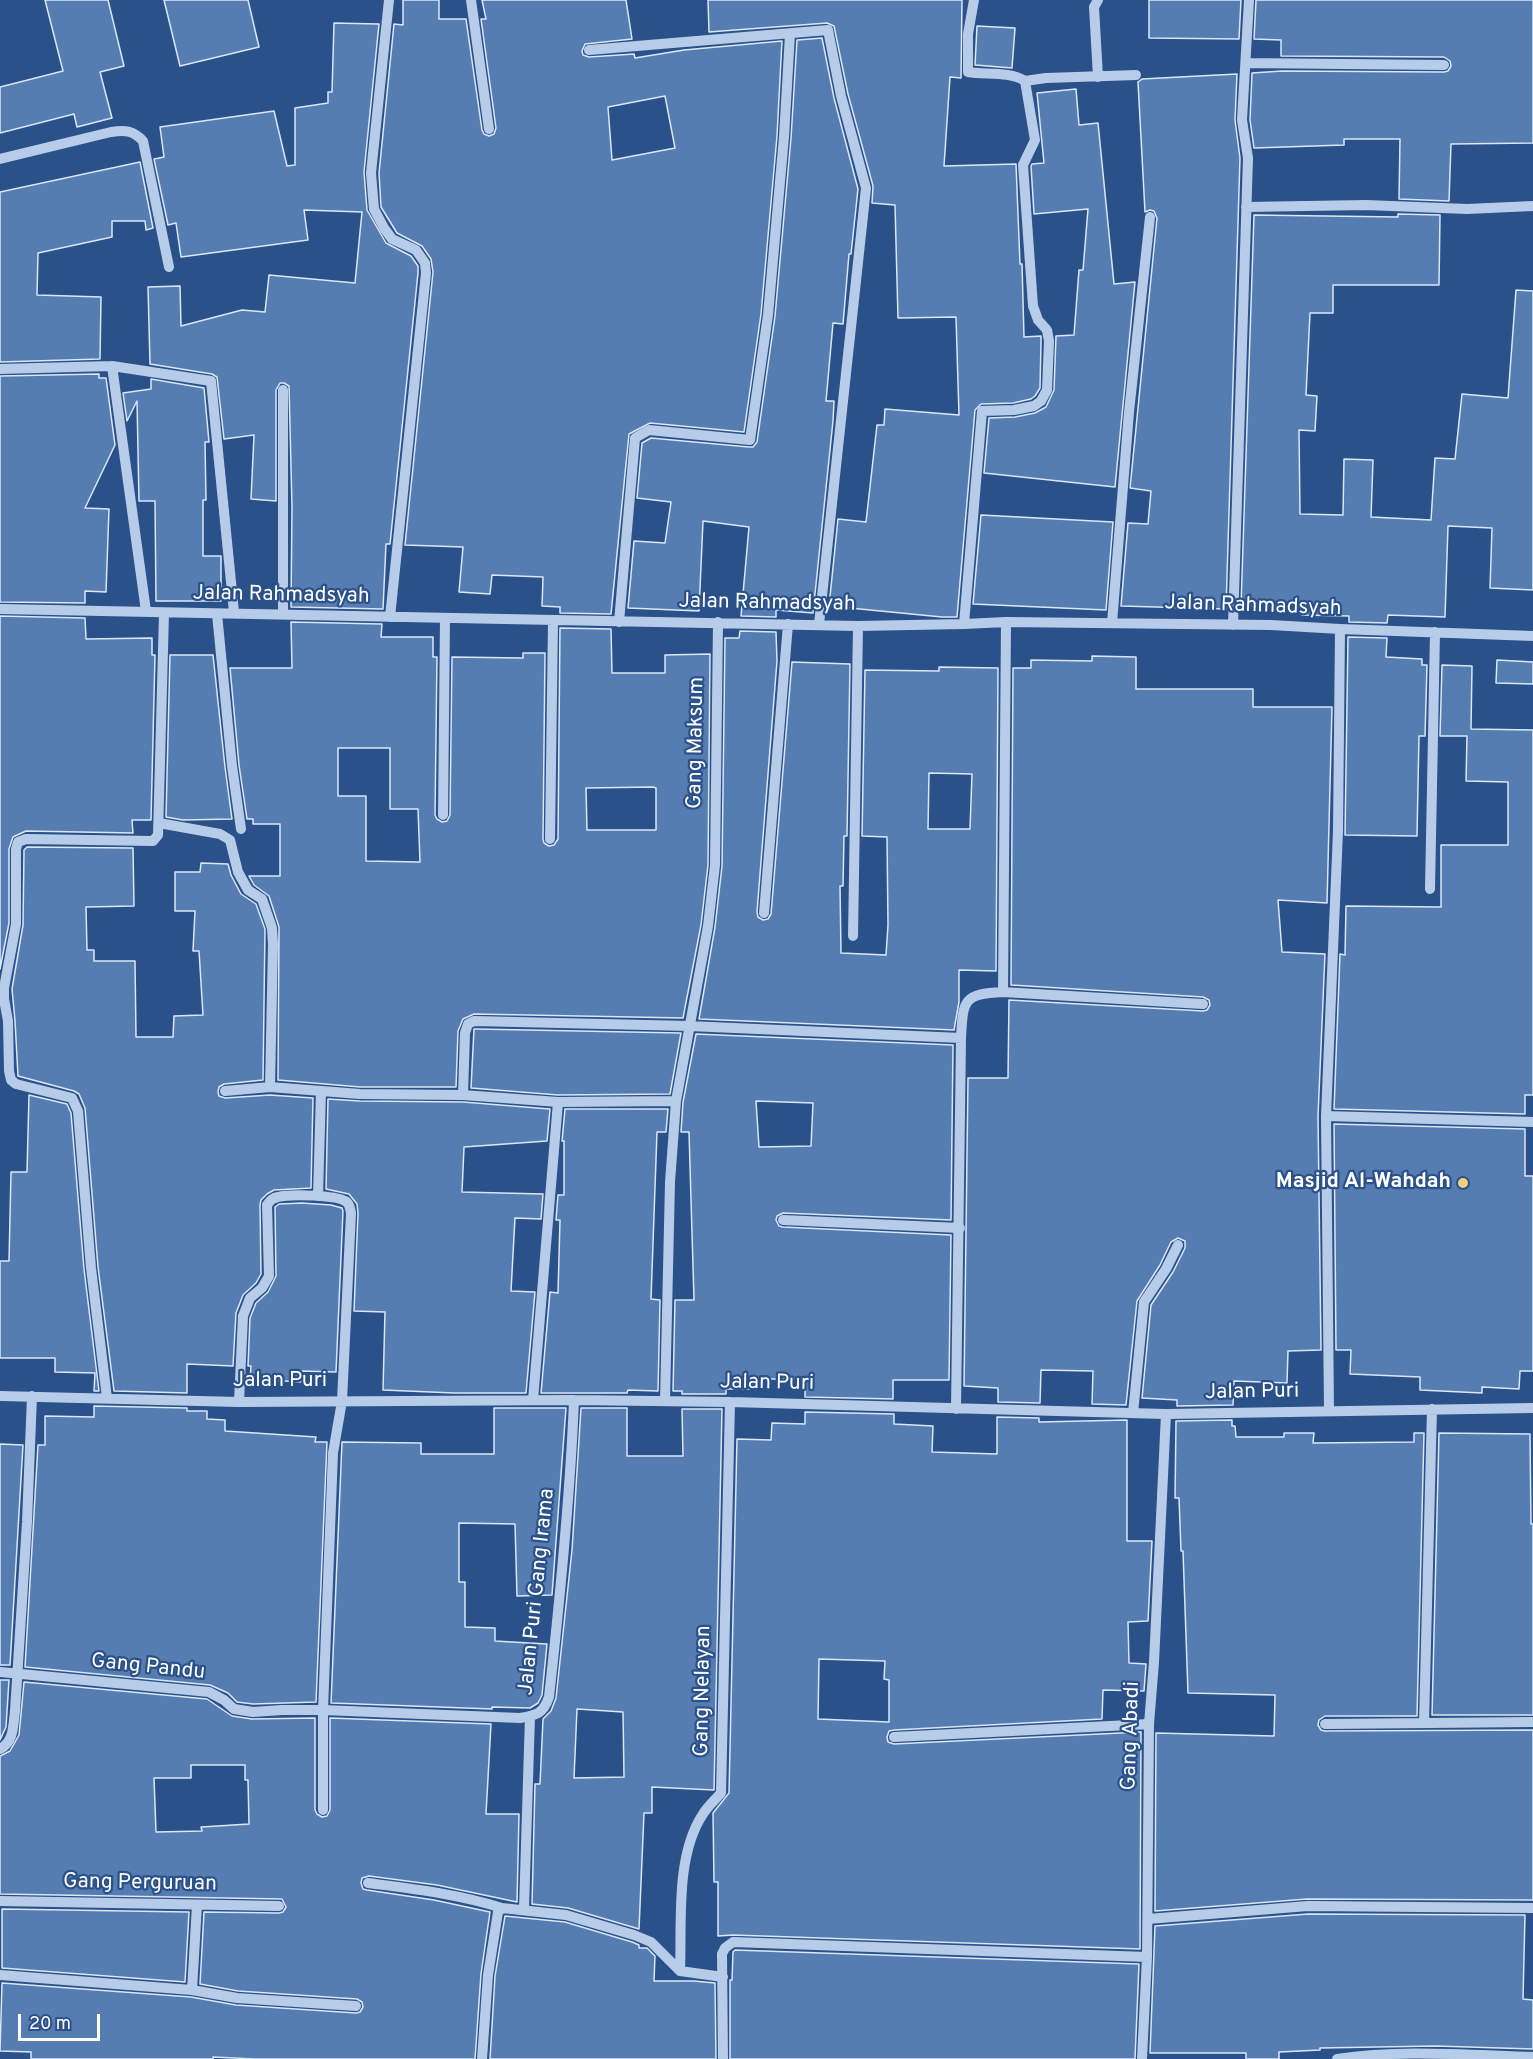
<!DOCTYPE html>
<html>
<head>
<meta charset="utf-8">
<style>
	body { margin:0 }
	#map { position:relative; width:1533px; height:2059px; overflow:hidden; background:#2a5189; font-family:Overpass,sans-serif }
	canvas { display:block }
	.scale { position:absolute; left:18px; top:2014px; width:82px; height:27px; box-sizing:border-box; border:3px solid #fff; border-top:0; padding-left:8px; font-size:18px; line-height:21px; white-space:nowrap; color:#fff; -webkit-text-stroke:4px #2a5189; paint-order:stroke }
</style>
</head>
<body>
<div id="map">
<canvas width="1533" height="2059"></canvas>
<div class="scale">20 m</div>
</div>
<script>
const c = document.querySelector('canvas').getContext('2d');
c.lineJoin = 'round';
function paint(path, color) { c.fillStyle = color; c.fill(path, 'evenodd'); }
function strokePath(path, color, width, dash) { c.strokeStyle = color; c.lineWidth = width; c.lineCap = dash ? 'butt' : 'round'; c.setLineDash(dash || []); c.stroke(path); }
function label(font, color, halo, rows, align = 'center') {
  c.font = font + ' Overpass,sans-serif'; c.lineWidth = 4.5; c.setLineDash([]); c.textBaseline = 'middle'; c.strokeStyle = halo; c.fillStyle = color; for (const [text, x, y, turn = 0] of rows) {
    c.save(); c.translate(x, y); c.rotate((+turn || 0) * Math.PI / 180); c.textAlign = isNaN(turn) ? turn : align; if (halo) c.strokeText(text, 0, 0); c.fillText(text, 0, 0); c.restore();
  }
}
const building = new Path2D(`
	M45,0H108L124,66L100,72L112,118L77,127L74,114L0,133V87L63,71Z
	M164,0H248L259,47L180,66Z
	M403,0H439V19H466L482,130L484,134L489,136L494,134L496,128L481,19H486L482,0H626L632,39L585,44L582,51L583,55L589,57L634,54L635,58L684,50L782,41L777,136L761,314L744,432L650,423L629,434L611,614L560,613V607L542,606L543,577L492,575L490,594L459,592L463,547L405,545L433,272L431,259L422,246L397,233L381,207L379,173L394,24L403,25ZM665,96L675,148L612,160L608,107Z
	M708,0H962L961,78L950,77L944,166L1016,164L1020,264H1022L1024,337L1041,336V342L1040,388L1035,396L1031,399L1013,403L981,404L975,410L957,617H942L829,606L838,519L866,522L877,425H884L885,409L959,415L956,317L898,318L895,205L872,203L873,186L848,94L834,26L827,23L709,32Z
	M1149,0H1241L1239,39L1149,38Z
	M1256,0H1533V143L1451,144L1449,201L1399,199L1400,139H1344V145L1254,148L1250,120L1252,73L1282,71L1444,72L1448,71L1451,66L1450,61L1444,57L1281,56V40L1254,39Z
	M334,23L379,24L364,172L367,210L386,243L411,256L418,266V273L390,544H386L383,609L291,607L292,507L289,386L284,383H280L276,390V501L251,499L254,435L224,439L217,377L212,374L150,364L148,287L180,286L181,326L242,310L265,312L269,275L355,283L362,212L304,210L308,240L181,257L176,223L168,225L154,159L164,157L160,127L274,111L287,166L295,165V108L328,103V92H332Z
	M977,26L1015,28L1012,68L975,65Z
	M822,38L834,98L858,189L851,254H849L843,324L833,323L826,401H834L833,421L813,613L776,610V617L741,616L749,527L703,521L699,611L628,608L634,541L665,543L671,502L637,498L642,443L651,438L749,447H753L757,442L775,316L791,138L797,40Z
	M1237,74L1235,120L1240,158L1226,609L1121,606L1128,523L1148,524L1151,491L1130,488L1157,218L1154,211L1150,210L1145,212L1138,82L1142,79Z
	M1076,89L1079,125L1098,123L1114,284L1135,282L1115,487L984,473L989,418L1015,417L1035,413L1046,407L1054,390L1056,336L1074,335L1079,270H1083L1088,209L1034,214L1031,166L1032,164L1044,163L1037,93Z
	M140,162L153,228L146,230L145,221H112V237L38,253L37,295L101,297L100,359L0,362V192Z
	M1398,214L1440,215L1439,285H1333V313H1310L1306,395L1317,396L1315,431L1299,430L1300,514L1343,515L1344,459L1373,460L1371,517L1431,520L1435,458L1455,459L1462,394L1508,398L1516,290L1533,291V590L1490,588L1492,528L1448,526L1445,617L1388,615L1387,623L1349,622V616L1302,615L1303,604L1241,606L1254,215L1398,217Z
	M99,374V378H106L115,445L85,508L109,509L106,592L85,591V603L0,602V376Z
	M151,379L204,388L209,442H205L206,500H203V556H221V601H156L155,501H139L137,401L127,421L123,393L151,389Z
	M981,515L1113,522L1106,610L973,604Z
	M0,616L85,618L86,639L152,638V655H155L151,820H132L133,833L26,831L13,837L9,849V923L0,969Z
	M291,622L382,624L381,637H433V657H437L435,815L437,819L442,822L447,821L450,815L452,657L523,658V653H545L543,839L544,843L549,846L554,845L558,839L560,628L611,629L612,673H665V655L710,654L708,865L701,925L683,1018L474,1014L463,1019L458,1031L456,1087H360L278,1080L279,927L269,896L254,885L249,876H280V824H253V819H247L239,765L230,668H292ZM338,748H390V809H418L420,862L366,861V796H338ZM653,787L656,788V830H587L586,788Z
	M740,631L776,632L777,661L757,912L758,917L763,920L768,919L771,914L792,662L850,664L847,836H844L843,886H840L841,953L886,955L888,925L887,837L862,836L865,670L939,671V667L998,668L996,971L959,970V1002L954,1030L699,1019L715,927L722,866L725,638H739ZM929,773L972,774L970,829H928Z
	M1348,637L1387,638L1386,657L1422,659V665H1427L1425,736H1419L1417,836L1345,835Z
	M170,655H213L225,767L232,819L183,820L166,817Z
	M1092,656L1136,657V689H1253V707H1332L1327,903L1278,900L1282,952L1325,954L1318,1116L1321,1350L1288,1351L1287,1383L1234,1381L1233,1405L1177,1406V1400L1142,1398L1151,1305L1173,1272L1185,1248V1241L1178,1238L1171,1242L1160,1265L1137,1301L1126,1405L1092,1404L1093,1371L1041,1370L1040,1403L998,1402V1388L964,1386L968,1078H1008L1009,1000L1203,1011L1207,1010L1210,1005L1209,1000L1203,997L1011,985L1013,668H1031V660L1092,661Z
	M1497,660L1533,662V684L1496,683Z
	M1442,665L1472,666L1471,729L1533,730V1095H1525V1114L1334,1109L1340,954L1345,955L1346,906L1441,907V845H1508V782L1466,781L1467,736H1440Z
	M27,847L133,848L134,906L86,907L87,950H94V961H135L136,1037H173L174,1016L203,1015L199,951H193L195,911H175V872H200L201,863L228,864L231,875L241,894L256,904L265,929L263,1080L224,1084L219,1087L218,1092L219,1096L225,1098L270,1095L313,1098L311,1188L274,1190L267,1194L261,1200L260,1205L261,1274L256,1283L243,1295L236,1313L233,1366L187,1364V1393L114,1391L98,1267L85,1108L79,1094L74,1091L18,1076L15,1021L12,989L23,925L24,850Z
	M474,1029H476L681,1033L670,1094L558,1095L471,1088Z
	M696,1034L953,1045L951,1220L783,1213L777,1216L776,1220L779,1226L783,1227L951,1235L949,1380H893V1399L805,1397V1379H754V1389H726V1394H682V1391H673L675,1300H694L689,1132H681L683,1102ZM756,1101L813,1103L811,1146L759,1147Z
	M29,1095L67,1104L71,1113L84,1269L99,1391H94L95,1373L55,1372V1358H0V1261H9L11,1172H27Z
	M328,1099L360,1101L463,1102L550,1109L547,1141L464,1147L462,1192L543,1194L541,1219L515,1218L511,1291L535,1292L526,1393H454L383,1390L385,1312L354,1311L358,1213L357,1204L349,1194L326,1189Z
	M565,1109H668L666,1132H657L651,1299L660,1300L658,1391L628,1390L627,1393H541L550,1292L558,1293L560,1220H556L558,1195H564V1141H562Z
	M1334,1124L1525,1129V1176H1533V1371H1520L1519,1389L1482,1387V1393L1420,1390V1377L1350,1374L1351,1350H1336Z
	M302,1203L331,1205L342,1208L343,1211L336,1372L301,1371V1382L250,1379L251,1366H248L250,1318L256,1303L268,1292L276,1276L275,1207L279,1204Z
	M94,1406L187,1408V1411H207V1419L225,1420V1431L316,1437L315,1442H327L316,1702L253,1704L237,1702L228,1693L210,1685L25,1667L38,1445H45V1416L94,1417Z
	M494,1408H566L552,1595L517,1596L515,1524L459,1523V1582H465V1627L495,1628V1641L547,1644L542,1695L538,1703L530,1708L492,1707V1709L331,1703L342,1442L421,1443V1454H494Z
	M581,1408H627V1456H683L682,1409H722L714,1790L652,1787V1813H644L639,1929L568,1908L532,1904L535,1784H540L543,1719L551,1711L556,1698L572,1550ZM577,1709L623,1712L624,1777L574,1778Z
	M805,1412L894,1414V1424L933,1426L932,1452L997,1454V1417L1039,1418V1422L1127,1420V1541H1152L1148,1621L1128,1622L1129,1663L1146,1664L1144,1691L1103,1690L1102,1719L894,1730L889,1731L887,1737L888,1742L894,1744L1141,1732L1140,1949L733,1935L718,1936V1882H714L713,1813L729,1793L737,1439L771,1440L772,1423L805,1424ZM819,1659L885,1661L884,1679L889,1680V1722L818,1719Z
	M1232,1420V1426H1235L1236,1437H1284V1433H1314L1313,1443L1414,1442V1433H1424L1417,1716H1325L1319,1720L1318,1725L1321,1730L1325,1731L1533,1730V1900L1307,1899L1155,1911L1156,1733L1274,1736L1275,1695L1188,1693L1183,1551H1181L1179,1498H1175L1176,1421Z
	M1439,1433L1530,1434L1531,1524H1533V1715H1432Z
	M0,1444L23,1445L10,1665H0Z
	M0,1680H9L6,1727L0,1740Z
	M24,1682L207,1699L232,1716L252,1719L315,1718V1810L317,1814L322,1817L327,1816L330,1810V1718L491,1724L486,1814H519L517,1902L437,1885L369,1876L362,1878L361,1883L363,1889L367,1890L434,1900L490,1912L481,1974L475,2059H255L213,2057V2059H31V2052L0,2051L2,1983L191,1997L236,2005L356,2013L360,2012L363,2007L362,2002L357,1999L238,1991L200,1984L204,1912L279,1913L283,1912L286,1907L282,1899L0,1894V1756L10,1751L19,1735ZM191,1765H245V1780H248L249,1824L201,1827L202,1831L156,1832L154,1778H191Z
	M2,1909L189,1912L185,1982L2,1968Z
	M1308,1914L1525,1915L1523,1999L1533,2000V2049L1435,2046L1320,2048V2050L1279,2052V2059H1246V2053H1150L1155,1926Z
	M505,1916L565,1922L632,1942L639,1945V1948H647L655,1956L654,1981H694L715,1983L716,2059H490L495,1976Z
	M735,1950L1139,1964L1135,2059H730V1980H732L733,1952Z`);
paint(building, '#567db2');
strokePath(building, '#dae7f7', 1.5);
strokePath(new Path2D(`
	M389,0L371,173L374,209L384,228L392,239L416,250L425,263L426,273L390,617
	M471,0L489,129
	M974,0L968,34V72C986,75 1009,71 1025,81
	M1098,0L1094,7L1098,77
	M589,50L828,30L841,96L866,188L819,624
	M1246,63L1444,65
	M0,159L111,132C125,130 133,130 143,141L169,267
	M1246,207L1366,205L1467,209L1533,206
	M112,366L146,611
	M0,369L112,366L211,381L234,612
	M283,390V614
	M0,609L858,626L964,624L1006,622L1271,625L1340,629L1533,636
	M217,614L232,766L241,829
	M619,622L635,438L649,430L750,440L768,315L784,137L790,34
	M1112,623L1129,412L1150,217
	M964,624L982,411L1014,410L1034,406L1041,401L1047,390L1049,341L1047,330L1038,320L1033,306L1023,165L1035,140L1025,81L1046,78L1136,75
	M1233,625L1248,158L1242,120L1249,0
	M443,815L445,618
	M159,823L220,834L230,840L238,872L248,890L262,899L272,928L273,944L270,1087
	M550,839L553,621
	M1430,889L1435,632
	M764,913L788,624
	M853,936L858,626
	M1003,992L1006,622
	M225,1091L270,1087L360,1094L463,1095L558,1102L676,1101L670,1182L665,1401
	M463,1095L465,1033L468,1024L474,1021L689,1026L961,1038
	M676,1101L708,926L715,865L718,622
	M1326,1116L1533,1122
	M318,1196L321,1091
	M783,1220L960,1228
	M0,1396L239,1402L574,1400L730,1402L1166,1414L1533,1408
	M107,1398L91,1268L78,1111L72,1098L16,1084L11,1080L9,1071L8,1021L4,999V988L16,924V849L18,842L26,839L153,841L158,835L164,613
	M533,1400L558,1102
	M239,1402L243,1316L250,1298L262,1288L269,1276L267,1205C270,1201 272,1198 278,1197C290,1194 335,1195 345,1201C350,1203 350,1209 351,1213L342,1401L333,1453L323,1710V1810
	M956,1409L961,1038C963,1000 963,994 1003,992L1203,1004
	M1329,1411L1326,1116L1338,831L1340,629
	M1133,1413L1144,1302L1166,1269L1178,1245
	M0,1672L209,1692L224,1700L234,1709L253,1712L282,1710H323L520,1718C537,1715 543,1714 549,1697C560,1598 570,1500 574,1400
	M1424,1723L1432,1409
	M1325,1724L1533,1722
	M894,1737L1149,1724
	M0,1749C14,1742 13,1726 15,1711L27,1522L32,1396
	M368,1883C414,1889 458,1894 502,1908
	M0,1901L279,1906
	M524,1909L530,1716
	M1148,1919L1308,1906L1533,1908
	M680,1971C682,1923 675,1856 703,1814C707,1807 715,1800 721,1793L730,1402
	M0,1975L192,1990L237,1998L356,2006
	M192,1990L197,1905
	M482,2059L488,1975L498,1912L502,1908L566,1915L634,1935L651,1942L680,1971L723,1977
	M723,2059L722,1954L725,1948L733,1942L1147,1957
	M1142,2059L1147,1957L1149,1724L1154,1662L1166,1414
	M1337,2059C1401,2049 1468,2055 1533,2057`), '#b7cce8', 10);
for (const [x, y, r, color] of [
	[1463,1183,6,"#efd17e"]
]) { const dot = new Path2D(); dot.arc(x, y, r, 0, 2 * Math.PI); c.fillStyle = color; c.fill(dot); strokePath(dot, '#2a5189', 2); }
label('21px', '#fff', '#2a5189', [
	["Jalan Rahmadsyah",281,596,1],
	["Jalan Rahmadsyah",767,604,1],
	["Jalan Rahmadsyah",1253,607,2],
	["Gang Maksum",697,743,-89],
	["Jalan Puri",280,1382],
	["Jalan Puri",767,1384,1],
	["Jalan Puri",1252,1393,-1],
	["Jalan Puri Gang Irama",538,1592,-84],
	["Gang Pandu",148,1668,6],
	["Gang Nelayan",704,1691,-89],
	["Gang Abadi",1132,1736,-88],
	["Gang Perguruan",140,1884,1]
]);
label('bold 21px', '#fff', '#2a5189', [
	["Masjid Al-Wahdah",1451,1183]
], 'right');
</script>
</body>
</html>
